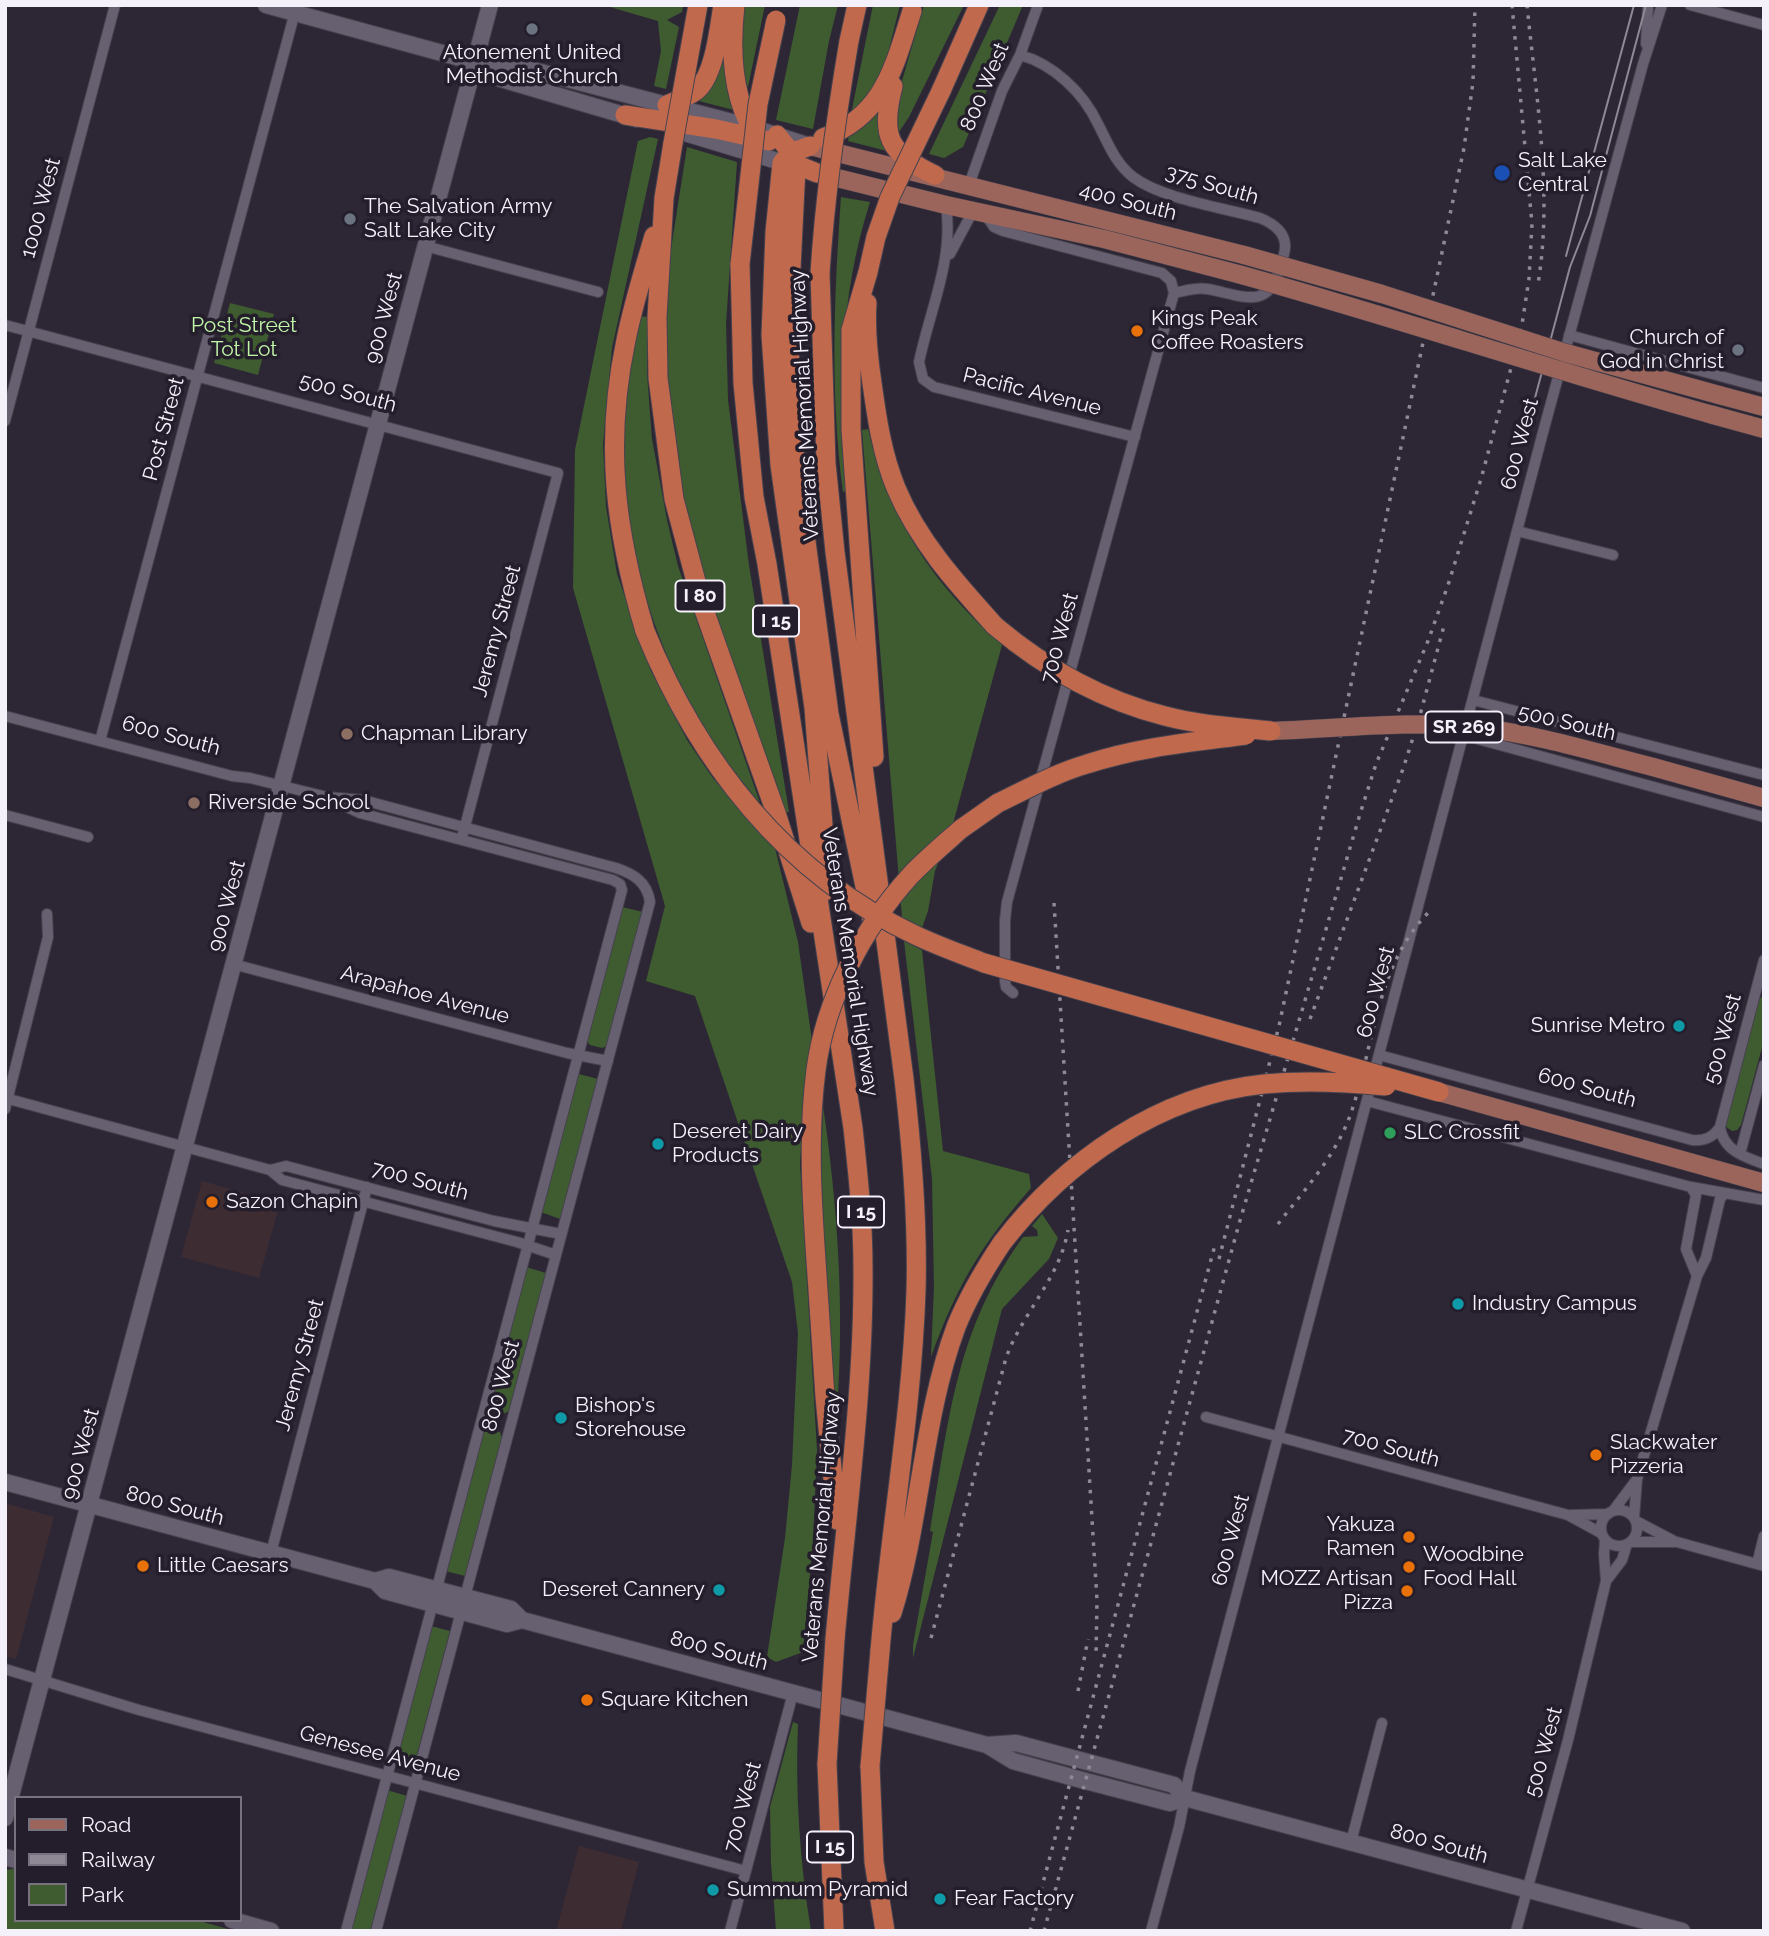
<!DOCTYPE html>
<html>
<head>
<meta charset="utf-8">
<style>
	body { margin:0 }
	#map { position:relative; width:1769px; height:1936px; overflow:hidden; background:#2d2735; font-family:Raleway,sans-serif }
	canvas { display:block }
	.frame { position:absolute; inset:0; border:7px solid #f5f1fb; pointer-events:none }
	.legend { position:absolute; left:14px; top:1796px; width:228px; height:126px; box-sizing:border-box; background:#241d2b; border:2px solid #78727e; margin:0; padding:9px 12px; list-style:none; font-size:21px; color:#f5f1fb }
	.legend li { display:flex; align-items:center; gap:14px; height:35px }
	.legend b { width:35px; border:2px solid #78727e }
</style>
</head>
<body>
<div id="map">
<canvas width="1769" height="1936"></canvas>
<div class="frame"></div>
<ul class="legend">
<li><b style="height:9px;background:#9c655b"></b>Road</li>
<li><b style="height:9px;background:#8e8995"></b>Railway</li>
<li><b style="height:19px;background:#3e5c30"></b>Park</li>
</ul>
</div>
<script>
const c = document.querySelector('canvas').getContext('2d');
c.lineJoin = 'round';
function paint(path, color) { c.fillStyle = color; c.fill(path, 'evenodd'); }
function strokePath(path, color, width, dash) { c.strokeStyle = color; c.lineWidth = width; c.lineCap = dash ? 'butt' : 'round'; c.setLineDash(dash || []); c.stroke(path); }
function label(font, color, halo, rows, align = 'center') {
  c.font = font + ' Raleway,sans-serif'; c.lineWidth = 7; c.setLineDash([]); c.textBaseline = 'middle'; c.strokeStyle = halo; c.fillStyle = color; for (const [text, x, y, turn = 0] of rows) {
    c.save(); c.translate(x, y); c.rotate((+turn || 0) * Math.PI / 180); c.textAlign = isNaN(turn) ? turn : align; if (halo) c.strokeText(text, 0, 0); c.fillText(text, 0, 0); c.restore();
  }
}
paint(new Path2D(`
	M202,1181L280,1203L259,1278L181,1257Z
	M5,1503L54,1517L16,1659L5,1656Z
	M579,1846L639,1862L621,1931H556Z`), '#3e2c33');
paint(new Path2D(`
	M603,5H683L682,12L667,20L679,27L666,89L654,86L661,51L658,21Z
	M744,5H765L748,87C737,66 738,28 744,5Z
	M800,5H838L829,41L813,129L776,120Z
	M873,5H900L884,69L874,90L851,114Z
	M924,5H964L909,117L897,135L895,105Z
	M1000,5H1023L963,147L944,158L929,154Z
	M722,38L734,110L695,100Z
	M882,101L878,126L887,151L848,141L850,131Z
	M650,137L658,139L612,348L603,444L606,507L617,574L651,671L687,740L712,777L775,848L798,942L813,1048L805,1095L800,1163L817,1450L813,1540L803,1652L776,1662L767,1657L785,1538L792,1465L798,1333L792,1282L695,996L646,981L665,906L573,588L575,450L638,141Z
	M687,147L737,162L726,324L728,400L749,565L789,812L782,813L702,577L686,520L664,356L668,268Z
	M841,197L870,202C839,299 839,391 846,491L843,492C830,394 834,296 841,197Z
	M230,303L274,314L258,375L214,363Z
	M639,316L647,317V374L652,439L667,520L678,566L760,803C663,690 616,555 625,406C627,376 634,346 639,316Z
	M868,429C890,521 932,583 1002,645L951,831L935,871L928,911L922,928L902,917L862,430Z
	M622,907L643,912L607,1046L602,1048L590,1045L587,1041Z
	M904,941L922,950L943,1151L1029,1174L1031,1188C981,1245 957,1285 931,1357L934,1287L932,1179Z
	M1764,996V1040L1741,1125L1737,1130L1732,1131L1725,1126L1759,999Z
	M579,1074L598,1079L560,1219L541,1212Z
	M823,1106C837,1201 844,1299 838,1395L832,1396L821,1169Z
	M1042,1214L1058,1238L1049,1259L1002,1309L913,1658V1645L933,1532L930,1531C949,1420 955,1331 1023,1237L1038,1236L1037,1230L1032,1226Z
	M526,1267L546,1273L509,1411L503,1414L491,1410L489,1406Z
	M486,1429L500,1432L502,1438L465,1576L445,1571L484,1430Z
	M431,1626L450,1631L413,1769L394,1764Z
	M793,1722L798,1724C795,1794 800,1862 811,1931H776L771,1863L770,1807Z
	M387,1790L407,1796L370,1931H349Z
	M13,1869H16V1920H196L235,1931H5V1870Z`), '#3e5c30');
const street = new Path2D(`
	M1690,5L1764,25
	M1646,44L1648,5
	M1020,55C1053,64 1083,92 1098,124C1108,143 1115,163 1133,177C1162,199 1225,208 1260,218C1272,223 1284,231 1285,244C1286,253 1281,263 1279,271C1267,313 1236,293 1207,289C1196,287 1185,291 1174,293
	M969,185L1002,91L1020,55L1038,5
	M946,205C954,260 930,309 919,362L923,379L934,387L1135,437
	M985,214L994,227L1003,231L1162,273L1171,281L1174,293
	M425,246L598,292
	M950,254L973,211
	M5,325L558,473L463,834
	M1569,335L1764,388
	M5,421L115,5
	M1517,531L1613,555
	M1473,700L1764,775
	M5,716L232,776L250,778L327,797L363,800L616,868C634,874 647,882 650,902L376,1931
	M1463,735L1764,817
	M100,741L296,8
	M336,802L360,813L613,880L620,884L622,890L346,1931
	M5,815L88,837
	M233,964L567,1053L608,1061
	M1013,993L1006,987L1005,981V920L1007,902L1174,293
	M1379,1055L1692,1140C1704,1141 1713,1138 1720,1127L1764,960
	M5,1098L270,1170L282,1180L517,1242L556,1255
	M1367,1101L1691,1187L1764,1200
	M5,1109L48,937L47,914
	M1720,1127C1723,1150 1744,1157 1764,1164
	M1740,1154L1764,1065
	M270,1170L286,1166L494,1221L561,1234
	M1691,1187L1696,1195L1686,1249L1697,1276
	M1206,1417L1568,1515L1601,1533
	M1601 1528a18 18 0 1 1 36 0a18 18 0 1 1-36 0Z
	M1613,1511L1637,1479
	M1571,1515L1608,1514
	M1634,1518L1637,1479L1697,1276L1706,1258L1720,1199L1724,1194
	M1636,1521L1674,1541
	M1631,1542H1677L1764,1566
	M271,1553L367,1187
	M1757,1564L1764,1536
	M1606,1581L1622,1560L1627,1544
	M5,1669L139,1710L746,1871
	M1351,1842L1382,1723
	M730,1931L793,1693
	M1151,1931L1179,1827L1190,1771L1542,436L1643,64L1662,5
	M1516,1931L1568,1740L1606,1581L1604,1554L1605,1540`);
const secondary = new Path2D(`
	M266,5L475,62H502L751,127L810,146
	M475,62L498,78L637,119
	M675,130L794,166
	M5,1482L375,1581L389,1577L511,1609L522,1620L987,1745L1013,1761L1078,1779L1170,1803L1185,1798
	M375,1581L385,1591L507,1624L522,1620
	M987,1745L1016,1743L1174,1785L1185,1798L1682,1931
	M5,1818L490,5
	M5,1857L16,1860
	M232,1920L271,1931`);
const primary = new Path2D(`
	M810,146L1244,255
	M817,173L946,205L1104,239L1238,274
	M1719,395L1764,407
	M1713,415L1764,429
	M1653,767L1764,798
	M1439,1092L1764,1183`);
const highway = new Path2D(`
	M735,5C730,50 731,102 759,139
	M849,41L857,5
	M893,86C880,136 888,153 935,175
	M941,91L979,5
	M667,105C677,100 688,97 697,90C715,74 719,28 723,5
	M625,115L716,129L769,141
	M777,135L793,155L796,167L788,329L795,459L829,714L872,920
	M823,138C884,116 894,67 912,11
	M673,143L664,198L657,317L658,378L674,499L702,604L776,813L811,923
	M810,146L790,153L782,163L775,232L771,335L780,465L814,708L828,890
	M785,160L817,173
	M740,264L743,383L754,497L767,564L853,1128C858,1174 863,1220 863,1267C864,1391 846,1516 835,1639
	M868,272L851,330V429L874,757
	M820,273L826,463L835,552L904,1079C912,1149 918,1220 916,1291C912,1411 890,1531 880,1651
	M867,303C865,331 868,356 872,383C877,419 882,454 896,488C918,541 957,584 995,626
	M645,631C615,530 604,444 626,340C633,305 644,270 654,236
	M961,829L998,803
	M819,1305L825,1397L837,1520
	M892,1613C921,1520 922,1419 956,1327C968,1297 984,1270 1002,1243
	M827,1764L834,1931
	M870,1766L874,1862L885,1931`);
strokePath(street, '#47424e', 12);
strokePath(secondary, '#47424e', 18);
strokePath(primary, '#47424e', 19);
strokePath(highway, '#47424e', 21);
strokePath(street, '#676071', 10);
strokePath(secondary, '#676071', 16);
strokePath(primary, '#9c655b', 18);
strokePath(highway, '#c0694d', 19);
strokePath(new Path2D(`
	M1566,256L1634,5
	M1528,424L1570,267L1590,216L1646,5`), '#8e8995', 2);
strokePath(new Path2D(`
	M1527,5C1536,97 1553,193 1538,284
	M1054,903L1097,1600L1096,1656
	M1310,1019L1403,769L1419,719L1445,622
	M1278,1224C1305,1189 1336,1156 1351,1113C1374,1046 1376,965 1429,912
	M1219,1259L1279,1026L1464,148L1473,82L1475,5
	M931,1638L1006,1358C1022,1313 1060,1278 1068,1230
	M1078,1691L1088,1639
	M1030,1931L1215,1245
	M1044,1931L1239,1224L1360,814L1376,764L1428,641L1448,585L1481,479L1521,331L1529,279L1532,224L1512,5`), '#8e8995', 3.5, [3.5, 7]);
const primaryBridge = new Path2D(`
	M1244,255L1382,294L1566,353L1719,395
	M1238,274C1397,318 1554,371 1713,415
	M1271,731C1335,729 1412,720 1475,727C1535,734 1594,752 1653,767`);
const highwayBridge = new Path2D(`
	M673,143L698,5
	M740,264L758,104L776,20
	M868,272L876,237L890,197L941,91
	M820,273C825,194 836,118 849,41
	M995,626C1045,668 1101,700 1165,716C1199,725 1236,727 1271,731
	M645,631C698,761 785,874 915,935C938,946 961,954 984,963L1439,1092
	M998,803C1027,789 1056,773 1087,764C1138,747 1193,742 1246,735
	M1002,1243C1065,1161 1159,1095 1264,1084C1305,1080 1345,1082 1386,1086
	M819,1305C814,1227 806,1148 816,1070C825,1000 863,928 910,876C926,859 944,844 961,829
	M827,1764L835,1639
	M870,1766L880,1651`);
strokePath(primaryBridge, '#47424e', 19, []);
strokePath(highwayBridge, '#47424e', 21, []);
strokePath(primaryBridge, '#9c655b', 18);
strokePath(highwayBridge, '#c0694d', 19);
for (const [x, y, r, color] of [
	[532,29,7,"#6b7280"],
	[1502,173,9,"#1a4fb4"],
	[350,219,7,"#6b7280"],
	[1137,331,7,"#e8710a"],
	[1738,350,7,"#6b7280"],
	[347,734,7,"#8d6e63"],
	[194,803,7,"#8d6e63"],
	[1679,1026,7,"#0f9aa8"],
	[1390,1133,7,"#2e9e5b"],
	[658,1144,7,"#0f9aa8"],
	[212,1202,7,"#e8710a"],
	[1458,1304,7,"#0f9aa8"],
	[561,1418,7,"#0f9aa8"],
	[1596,1455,7,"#e8710a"],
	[1409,1537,7,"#e8710a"],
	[143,1566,7,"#e8710a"],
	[1409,1567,7,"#e8710a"],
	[719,1590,7,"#0f9aa8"],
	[1407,1591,7,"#e8710a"],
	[587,1700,7,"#e8710a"],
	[713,1890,7,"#0f9aa8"],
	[940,1899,7,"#0f9aa8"]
]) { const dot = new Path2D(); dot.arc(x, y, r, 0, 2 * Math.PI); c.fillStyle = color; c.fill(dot); strokePath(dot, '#241d2b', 2.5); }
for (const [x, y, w] of [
	[700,596,49],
	[776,621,46],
	[1464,727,77],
	[861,1212,46],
	[830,1847,46]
]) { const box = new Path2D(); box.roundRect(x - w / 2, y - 15.5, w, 31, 5); c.fillStyle = '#241d2b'; c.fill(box); strokePath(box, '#f5f1fb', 2); }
label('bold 19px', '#f5f1fb', null, [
	["I 80",700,596],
	["I 15",776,621],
	["SR 269",1464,727],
	["I 15",861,1212],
	["I 15",830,1847]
]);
label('21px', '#f5f1fb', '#241d2b', [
	["Atonement United",532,53,"center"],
	["Methodist Church",532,77,"center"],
	["Salt Lake",1518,161],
	["Central",1518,185],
	["The Salvation Army",364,207],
	["Salt Lake City",364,231],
	["Kings Peak",1151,319],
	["Coffee Roasters",1151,343],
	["Church of",1724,338,"right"],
	["God in Christ",1724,362,"right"],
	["Chapman Library",361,734],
	["Riverside School",208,803],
	["Sunrise Metro",1665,1026,"right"],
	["Deseret Dairy",672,1132],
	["Products",672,1156],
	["SLC Crossfit",1404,1133],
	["Sazon Chapin",226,1202],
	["Industry Campus",1472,1304],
	["Bishop's",575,1406],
	["Storehouse",575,1430],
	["Slackwater",1610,1443],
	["Pizzeria",1610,1467],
	["Yakuza",1395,1525,"right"],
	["Ramen",1395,1549,"right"],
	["Woodbine",1423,1555],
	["Food Hall",1423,1579],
	["Little Caesars",157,1566],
	["MOZZ Artisan",1393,1579,"right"],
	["Pizza",1393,1603,"right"],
	["Deseret Cannery",705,1590,"right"],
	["Square Kitchen",601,1700],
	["Summum Pyramid",727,1890],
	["Fear Factory",954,1899]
], 'left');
label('21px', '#f5f1fb', '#241d2b', [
	["800 West",985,87,-67],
	["375 South",1212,185,16],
	["400 South",1128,202,14],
	["1000 West",41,208,-75],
	["900 West",384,318,-75],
	["Pacific Avenue",1032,392,14],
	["500 South",348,393,15],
	["Veterans Memorial Highway",805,405,-93],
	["Post Street",164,429,-75],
	["600 West",1520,444,-75],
	["Jeremy Street",497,631,-75],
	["700 West",1060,638,-75],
	["500 South",1567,723,13],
	["600 South",171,736,15],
	["900 West",227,906,-75],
	["Veterans Memorial Highway",850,962,81],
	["600 West",1376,992,-75],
	["Arapahoe Avenue",425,995,15],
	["500 West",1723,1039,-75],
	["600 South",1587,1088,15],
	["700 South",420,1181,15],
	["Jeremy Street",300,1365,-75],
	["800 West",501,1386,-75],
	["700 South",1391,1448,15],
	["900 West",81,1454,-75],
	["800 South",175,1506,15],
	["Veterans Memorial Highway",822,1527,-85],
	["600 West",1231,1540,-75],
	["800 South",719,1651,15],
	["500 West",1544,1752,-75],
	["Genesee Avenue",380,1754,15],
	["700 West",743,1807,-75],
	["800 South",1439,1844,15]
]);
label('21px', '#c1f5a8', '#241d2b', [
	["Post Street",244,326],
	["Tot Lot",244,350]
]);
</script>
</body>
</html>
